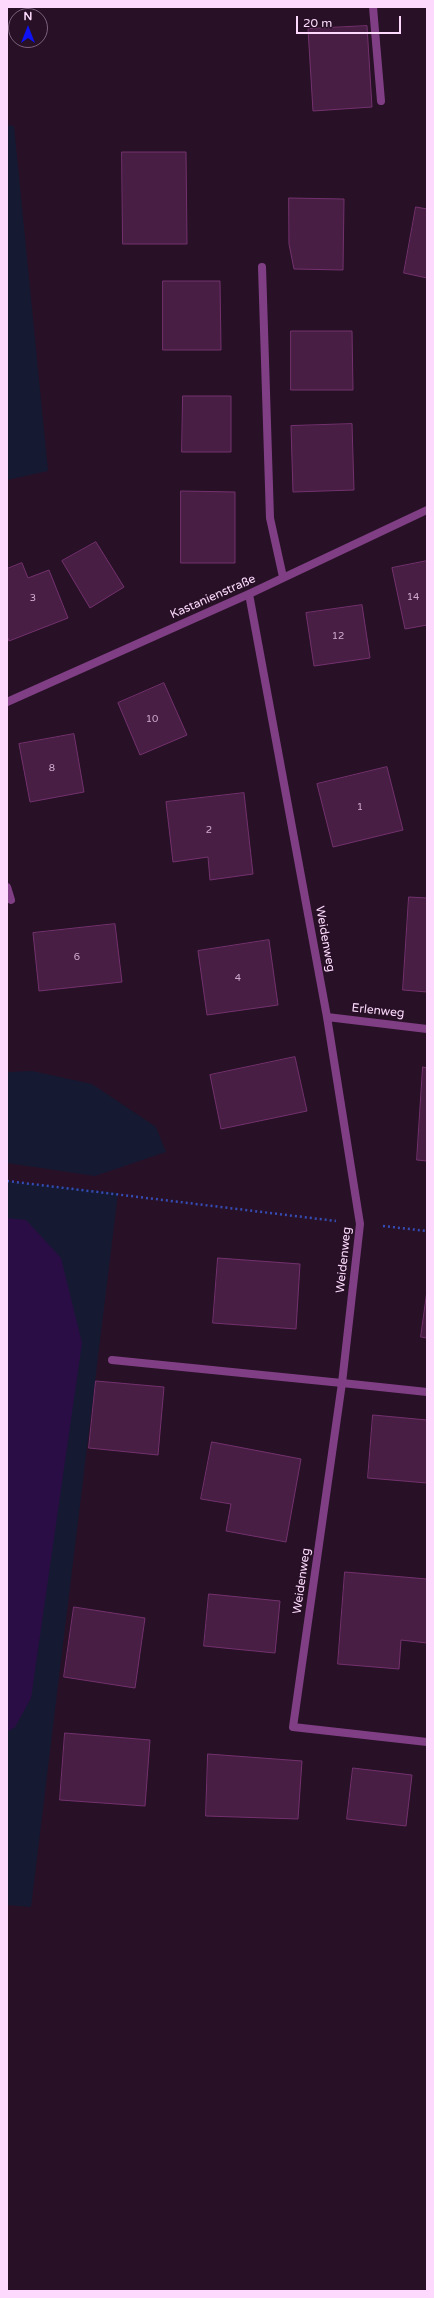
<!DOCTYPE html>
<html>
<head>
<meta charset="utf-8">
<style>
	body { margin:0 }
	#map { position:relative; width:434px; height:2298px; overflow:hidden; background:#281127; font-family:"Varela Round",sans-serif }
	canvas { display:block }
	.frame { position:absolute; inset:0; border:8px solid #fddafd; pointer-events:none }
	.north { position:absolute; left:8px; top:8px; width:40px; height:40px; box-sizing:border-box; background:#281127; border:1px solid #7d617d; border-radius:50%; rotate:0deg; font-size:11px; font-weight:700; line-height:16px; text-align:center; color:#fddafd }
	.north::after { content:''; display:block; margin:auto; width:14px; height:18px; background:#0f12f4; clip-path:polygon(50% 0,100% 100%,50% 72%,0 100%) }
	.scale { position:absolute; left:296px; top:16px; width:105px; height:18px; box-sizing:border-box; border:2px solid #fddafd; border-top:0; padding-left:5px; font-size:12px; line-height:14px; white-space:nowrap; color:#fddafd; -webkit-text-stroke:3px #281127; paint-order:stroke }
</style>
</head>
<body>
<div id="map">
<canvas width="434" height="2298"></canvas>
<div class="frame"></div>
<div class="north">N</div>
<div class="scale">20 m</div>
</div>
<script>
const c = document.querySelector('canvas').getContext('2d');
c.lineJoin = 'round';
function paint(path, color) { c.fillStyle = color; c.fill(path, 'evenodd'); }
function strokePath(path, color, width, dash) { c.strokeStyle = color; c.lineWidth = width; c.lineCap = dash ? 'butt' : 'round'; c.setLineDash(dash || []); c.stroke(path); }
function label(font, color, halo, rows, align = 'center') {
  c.font = font + ' "Varela Round",sans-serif'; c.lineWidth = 3.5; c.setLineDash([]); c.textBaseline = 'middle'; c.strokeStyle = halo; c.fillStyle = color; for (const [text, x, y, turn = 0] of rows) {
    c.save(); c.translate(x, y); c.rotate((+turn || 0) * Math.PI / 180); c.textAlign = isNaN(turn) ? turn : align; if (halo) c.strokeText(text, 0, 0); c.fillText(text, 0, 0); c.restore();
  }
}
paint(new Path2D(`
	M7,125L14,126L48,471L7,480Z
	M32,1071L92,1084L156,1127L166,1152L95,1176L7,1163V1072Z
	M7,1181L118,1193L31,1907L7,1905Z`), '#151932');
paint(new Path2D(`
	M7,1218L26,1220L61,1258L82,1343L31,1698L15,1727L7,1732Z`), '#2b0d45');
const building = new Path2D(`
	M367,26L372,107L313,111L308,29Z
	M122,152H186L187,244H123Z
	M289,198L344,199L343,270L294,269L289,244Z
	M416,207L427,209V278L404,273Z
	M163,281H220L221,350H163Z
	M291,331H352L353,390H291Z
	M183,396H231V452H182Z
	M352,424L354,490L293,492L291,426Z
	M181,491L235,492V563H181Z
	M96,542L124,587L90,608L62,561Z
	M427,561V625L405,629L392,568Z
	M22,563L28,578L49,570L68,618L9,641L7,636V569Z
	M362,605L370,658L314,666L306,613Z
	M164,683L187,735L140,755L118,703Z
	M74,734L84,792L30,802L19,744Z
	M387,767L403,830L333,847L317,784Z
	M244,793L253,874L210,880L208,857L173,862L166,802Z
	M409,897L427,898V992L403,990Z
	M115,924L122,982L39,991L33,933Z
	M269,940L278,1005L207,1015L198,951Z
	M295,1057L307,1111L221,1129L210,1075Z
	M423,1067L427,1068V1161L417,1160Z
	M218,1258L300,1264L296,1329L213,1323Z
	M427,1291V1338L421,1337Z
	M96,1381L164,1387L158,1455L89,1448Z
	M373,1415L427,1420V1483L368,1478Z
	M212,1442L301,1459L286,1542L226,1531L231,1504L201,1499Z
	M345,1572L427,1579V1643L401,1640L399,1669L338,1664Z
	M209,1594L280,1601L275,1653L204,1646Z
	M74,1607L145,1618L135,1688L64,1677Z
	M65,1733L150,1740L145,1806L60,1800Z
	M208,1754L302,1761L298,1819L206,1816Z
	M353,1768L412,1775L406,1826L347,1819Z`);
paint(building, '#481e44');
strokePath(building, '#73316d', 1);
strokePath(new Path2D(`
	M7,1181L336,1221
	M383,1226L427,1231`), '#364cb5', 2.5, [2, 3]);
strokePath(new Path2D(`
	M262,267L270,518L283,577
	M7,887L11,900
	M112,1360L342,1383`), '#803f85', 8);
strokePath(new Path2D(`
	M373,7L381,101
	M249,594L327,1017L360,1224L342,1383L293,1727L427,1742
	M7,702L249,594L427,510
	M327,1017L427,1029
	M342,1383L427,1392`), '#803f85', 8);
label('10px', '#d0abcf', null, [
	["14",413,597],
	["3",33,598],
	["12",338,636],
	["10",152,719],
	["8",52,768],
	["1",360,807],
	["2",209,830],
	["6",77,957],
	["4",238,978]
]);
label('12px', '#fddafd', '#281127', [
	["Kastanienstraße",213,597,-24],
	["Weidenweg",325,939,80],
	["Erlenweg",378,1011,6],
	["Weidenweg",344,1260,-84],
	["Weidenweg",302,1581,-82]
]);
</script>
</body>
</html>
